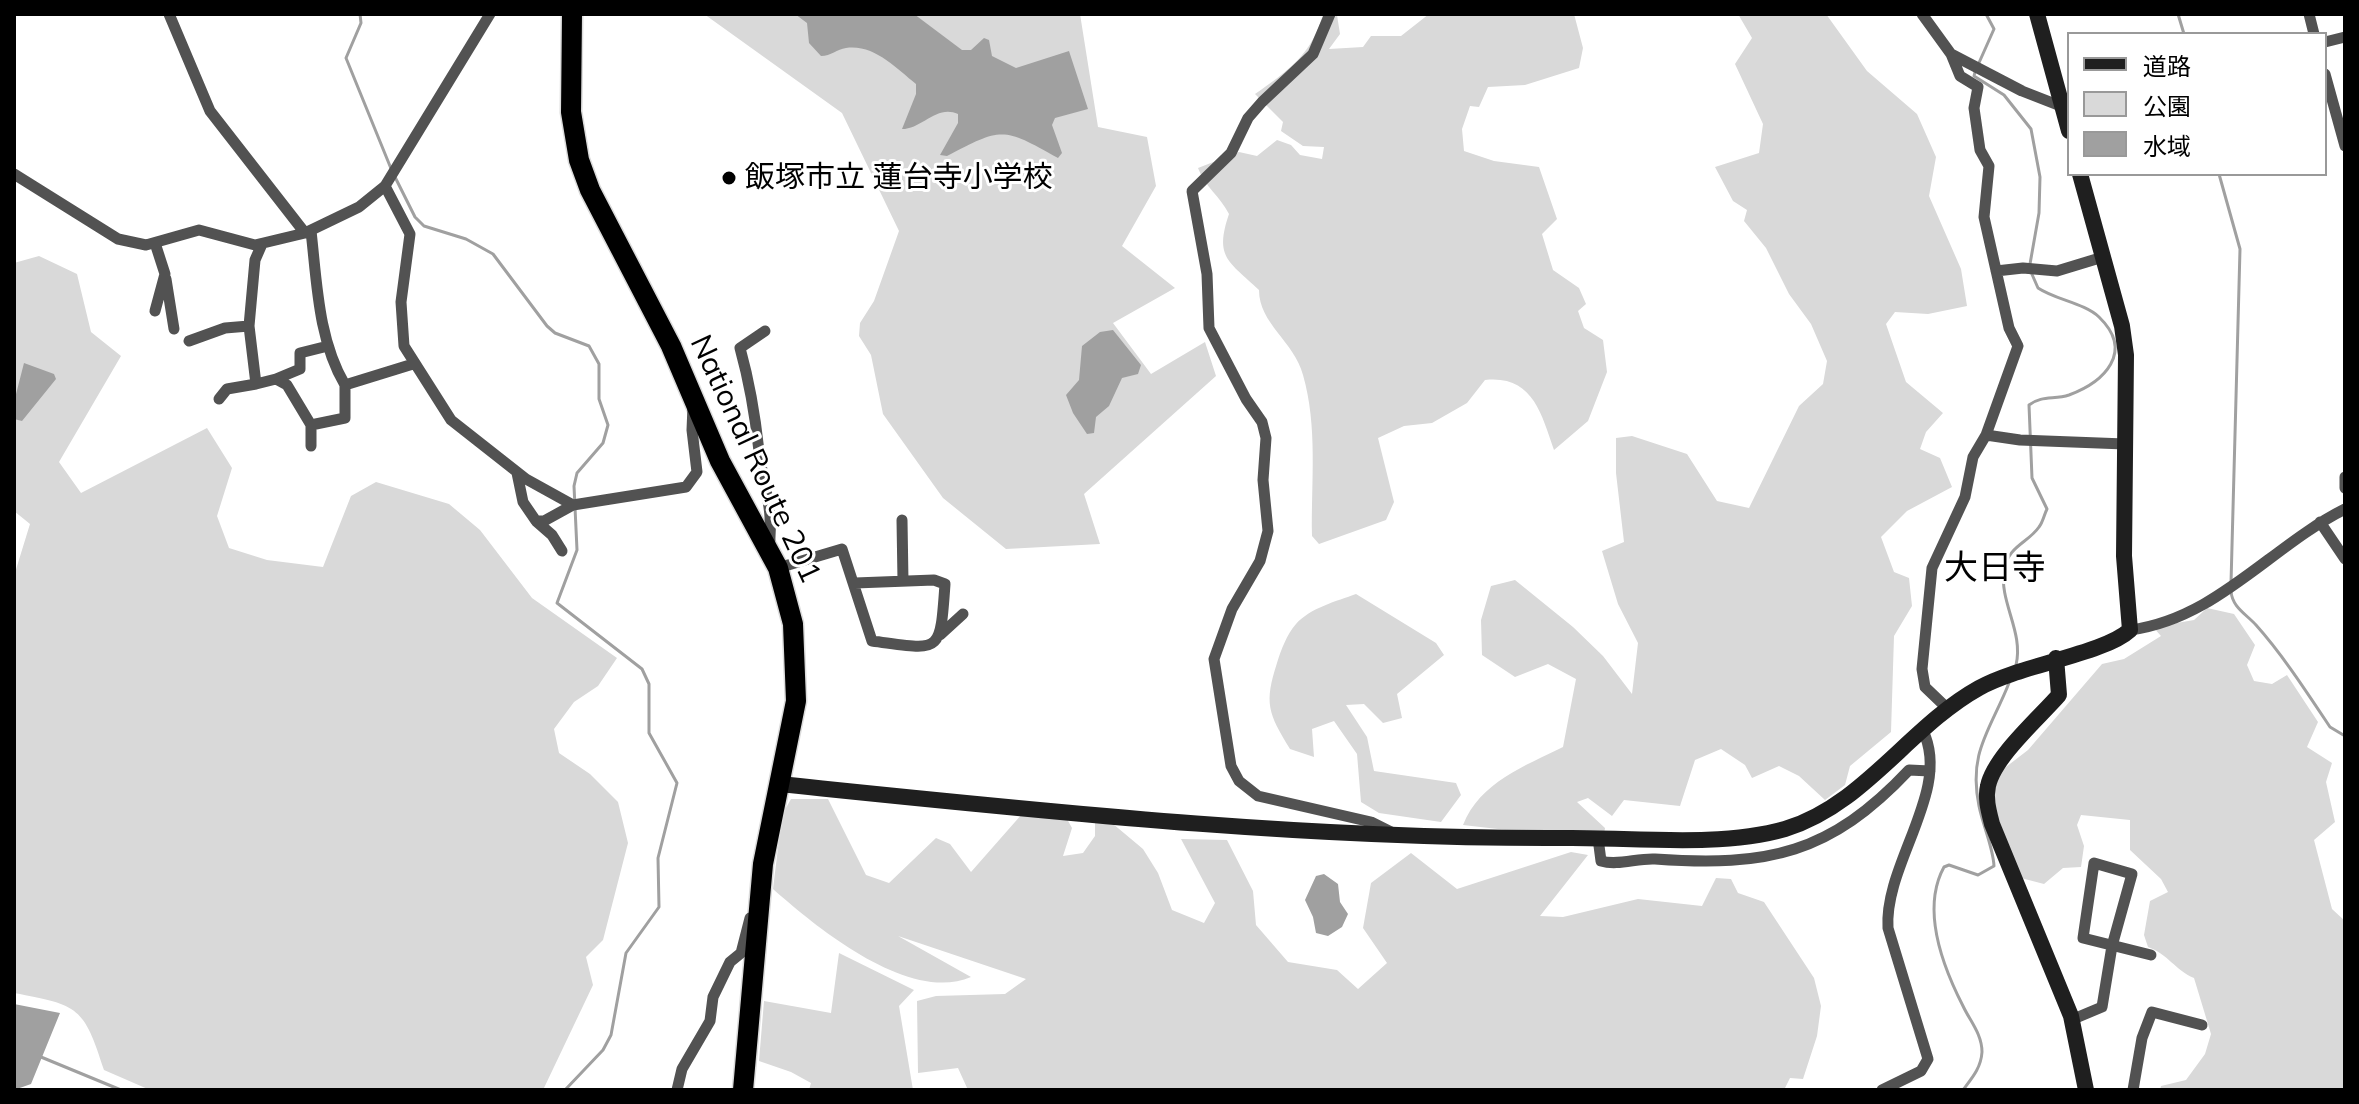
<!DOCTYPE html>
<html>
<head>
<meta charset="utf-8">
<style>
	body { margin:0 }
	#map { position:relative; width:2359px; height:1104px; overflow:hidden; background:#fff; font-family:Mulish,"Noto Sans JP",sans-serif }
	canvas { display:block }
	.frame { position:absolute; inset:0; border:16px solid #000; pointer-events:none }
	.legend { position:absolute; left:2067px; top:32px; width:260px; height:144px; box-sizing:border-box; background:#fff; border:2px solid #999; margin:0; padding:10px 14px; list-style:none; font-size:24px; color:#000 }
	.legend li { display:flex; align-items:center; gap:16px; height:40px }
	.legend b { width:40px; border:2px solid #999 }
</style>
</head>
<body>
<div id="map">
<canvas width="2359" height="1104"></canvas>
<div class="frame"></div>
<ul class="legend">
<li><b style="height:10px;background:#1f1f1f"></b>道路</li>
<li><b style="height:22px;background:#d9d9d9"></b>公園</li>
<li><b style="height:22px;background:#a0a0a0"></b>水域</li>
</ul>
</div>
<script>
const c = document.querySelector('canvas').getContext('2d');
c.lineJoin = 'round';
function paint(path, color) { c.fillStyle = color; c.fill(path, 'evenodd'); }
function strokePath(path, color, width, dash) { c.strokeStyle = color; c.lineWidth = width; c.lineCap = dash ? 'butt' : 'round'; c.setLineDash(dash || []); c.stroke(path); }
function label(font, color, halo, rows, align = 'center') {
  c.font = font + ' Mulish,"Noto Sans JP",sans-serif'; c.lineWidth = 6; c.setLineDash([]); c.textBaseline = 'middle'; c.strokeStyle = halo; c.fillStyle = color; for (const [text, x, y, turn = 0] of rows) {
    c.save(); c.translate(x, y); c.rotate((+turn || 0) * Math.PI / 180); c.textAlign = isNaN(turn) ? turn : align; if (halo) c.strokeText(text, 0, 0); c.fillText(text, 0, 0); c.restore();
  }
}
paint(new Path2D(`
	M704,14H1080L1098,127L1147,137L1156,186L1122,246L1175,288L1113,323L1151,374L1205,342L1216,376L1084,494L1100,544L1006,549L943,498L883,414L871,355L859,336L860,323L874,301L899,231L842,113Z
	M1323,14L1337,15L1340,34L1329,49L1363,47L1371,36H1401L1429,14H1574L1583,48L1579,68L1525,85L1488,87L1479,107L1470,106L1462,129L1464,151L1494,161L1539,167L1557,219L1542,234L1553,270L1579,288L1586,304L1578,311L1584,328L1603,340L1607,372L1588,421L1554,450C1541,412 1532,375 1485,380L1467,403L1432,423L1404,426L1378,438L1394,502L1386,520L1319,544L1312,536C1311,482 1318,427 1303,375C1294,341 1259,324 1259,290C1229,261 1214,258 1229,214C1220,196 1205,187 1198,168L1239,152L1257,156L1277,140L1291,145L1300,155L1322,159L1324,147L1303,146L1281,131L1283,122L1255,94C1287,72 1313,53 1323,14Z
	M1738,14H1826L1867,71L1917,114L1936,157L1929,196L1961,269L1967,306L1928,314L1895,312L1886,324L1906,382L1943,413L1926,432L1920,449L1940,458L1952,487L1907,511L1881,537L1894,572L1909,578L1912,606L1894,636L1891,732L1850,766L1845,785L1825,800L1799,776L1779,766L1752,778L1745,765L1721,749L1695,760L1680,806L1624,800L1612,816L1588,798L1577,802L1605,828L1603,841L1463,825C1480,782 1525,766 1563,747L1576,679L1548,664L1515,677L1482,655L1481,620L1491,586L1515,580L1573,627L1603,656L1632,694L1638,643L1618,604L1602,551L1624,542L1616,473V438L1632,436L1687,454L1717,501L1749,508L1799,406L1823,384L1827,361L1811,324L1789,294L1766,248L1744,221L1747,210L1733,201L1715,167L1759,153L1763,124L1735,64L1752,38Z
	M39,256L77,274L91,332L121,356L59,462L81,493L207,428L232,468L217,516L229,548L267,560L323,567L351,496L376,482L449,504L480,530L532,598L617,658L598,686L574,702L554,729L559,753L590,774L618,802L628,843L603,940L586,957L593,985L543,1090H150L104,1070C84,1007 79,1005 14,993V576L30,524L14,511V263Z
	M1356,594L1436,643L1444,655L1397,694L1402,718L1383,723L1364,704L1346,705L1367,737L1374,771L1456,783L1461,795L1441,822L1379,813L1361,802L1357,754L1334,721L1312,729L1314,757L1290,749C1268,713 1264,703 1277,663C1281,650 1287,634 1296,624C1310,608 1337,601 1356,594Z
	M2207,608L2234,614L2255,645L2247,665L2254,681L2272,684L2287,675L2318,722L2307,747L2332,763L2326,782L2335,822L2314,840L2332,909L2345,921V1090H2160L2161,1086L2186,1080L2205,1054L2211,1034L2194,978C2175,970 2168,954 2148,947L2144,935L2150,901L2168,892L2161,879L2130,850V820L2081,815L2077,825L2084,846L2081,867L2063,868L2044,884L2021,878L1988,809L1993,777L2028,750L2102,664L2124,659L2161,636L2153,627L2194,620Z
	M791,799H828L866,875L889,883L936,838L950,844L971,872L1022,814L1062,810L1072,828L1063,856L1083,853L1095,836V816L1106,818L1143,849L1158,873L1172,910L1204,923L1215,903L1181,839L1227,840L1253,891L1256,925L1288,962L1337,970L1358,989L1387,963L1363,928L1371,883L1411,853L1457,889L1571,852L1588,855L1540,916L1563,917L1638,899L1702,906L1716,878L1731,879L1738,893L1764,902L1814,978L1821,1006L1817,1036L1803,1079L1790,1078L1784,1090H968L958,1068L918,1073L917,1001L936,996L1005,994L1026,979L898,936L971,977C909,1004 816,927 773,889L782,815Z
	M839,953L914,990L899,1006L913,1090H809L811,1083L791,1072L759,1061L764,1001L831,1013Z`), '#d9d9d9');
paint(new Path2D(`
	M795,14H914L962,50H971L984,38L989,40L992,56L1016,68L1069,51L1088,109L1055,118L1052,125L1062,153L1058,158C1003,127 1002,127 947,156L940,155L958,123V114C937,104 922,129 902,129L916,94V84C896,68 874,44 846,48C837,49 831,56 821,56L809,43L807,23Z
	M1113,330L1141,365L1138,374L1122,378L1109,406L1096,417L1094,433L1087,434L1073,413L1066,395L1079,380L1082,346L1100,332Z
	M24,363L54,374L56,379L22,421L14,419V402Z
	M1324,874L1338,884L1340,902L1348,914L1342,927L1328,936L1316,933L1313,917L1305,900L1316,876Z
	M14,1004L60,1013L31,1084L14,1090Z`), '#a0a0a0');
strokePath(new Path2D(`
	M360,14L361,23L346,58L392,171
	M2178,14L2184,34
	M1978,65L1994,29L1986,14
	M1975,72L1974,76L2004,95L2031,129L2040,177L2039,213L2030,264
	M2219,174L2240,249L2231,583
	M395,177L415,217L424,226L466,239L493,254L547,326L555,333L589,346L599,364V399L608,425L603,443L577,473L574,486L577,550L557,603L642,669L649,684V733L677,783L658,858L659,907L626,953L611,1035L603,1050L565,1090
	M2231,591C2232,607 2246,614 2256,625C2282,654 2306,691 2330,727L2345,736
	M2016,665C2024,632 1999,602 2004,570C2008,546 2028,543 2039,527C2043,522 2044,515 2047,509L2032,478L2029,405C2042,395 2054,400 2069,395C2104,382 2135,352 2099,317C2084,303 2056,300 2038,288L2031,272
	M41,1057L121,1090
	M1963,1090C1972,1078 1981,1068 1982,1052C1982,1034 1970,1021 1963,1006C1943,967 1921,909 1944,867L1949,865L1978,875L1994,866C1993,847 1983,826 1979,806C1968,752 1990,731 2009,683`), '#a0a0a0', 3);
const highway = new Path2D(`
	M572,14L571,112L579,160L590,190L671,346L720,461L778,568L793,624L796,701L763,864L743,1090`);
strokePath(highway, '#dbdbdb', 23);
strokePath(new Path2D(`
	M169,14L210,111L305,233
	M1330,14L1313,54L1262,102L1248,118L1231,153L1192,191L1207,274L1209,328L1246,399L1262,422L1266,438L1263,480L1268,531L1260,561L1232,609L1214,659L1231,766L1239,781L1258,796L1371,822L1391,832
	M1922,14L1951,54L1960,76L1978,87L1974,108L1980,150L1989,166L1984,217L2009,328L2018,346L1986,435L1973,457L1965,497L1932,568L1922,669L1925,687L1949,710
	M2309,14L2314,34
	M2325,42L2345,37
	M1951,54L2022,91L2063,107
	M2325,74L2345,146
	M14,174L118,239L146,245L199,230L255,245L305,233L359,207L385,186L490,14
	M385,186L410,234L401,302L404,346L451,420L526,479L573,505L686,487L697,472L692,430L693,406
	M311,231C317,283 318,339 345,385L413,364
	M155,243L165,274L155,311
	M262,244L255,260L249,326L256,384L276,379L287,385L311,425V446
	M1996,271L2023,268L2057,271L2103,257
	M166,279L174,329
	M765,331L740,348C750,384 755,414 759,451C764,491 774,506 769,549
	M189,341L225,328L249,326
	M276,379L300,369V353L328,346
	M219,399L227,389L256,384
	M311,425L345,418V385
	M1986,435L2020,440L2125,444
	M517,473L523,502L536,521H544L573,505
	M2345,477V488
	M902,520L903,581
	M536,521L552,535L562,551
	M2320,522L2345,559
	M778,568L842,549L872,641C941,650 940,656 945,584L934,580L855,583
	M2130,630C2216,619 2271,546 2345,509
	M940,635L963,614
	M1598,838L1601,861C1618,866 1637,858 1655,859C1768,867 1830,854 1909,770L1930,771
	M2071,1020L2102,1007L2112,946L2132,874L2094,863L2083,938L2151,955
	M677,1090L682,1069L710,1021L713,997L730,962L741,953L750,918
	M1882,1090L1921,1071L1928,1059L1888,928C1884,864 1952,790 1923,731
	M2133,1090L2142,1038L2152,1012L2202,1025`), '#525252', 11);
strokePath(new Path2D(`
	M2037,14L2069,131
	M2056,658L2059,695C2039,718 1994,757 1988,786C1985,799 1989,812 1992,824L2071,1016L2086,1090
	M779,784C1042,811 1307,840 1572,838C1639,838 1722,847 1785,829C1864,805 1909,727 1979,688C2020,665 2104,654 2130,630L2124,556L2126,355L2122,326L2080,174`), '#1f1f1f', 16);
strokePath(highway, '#000', 20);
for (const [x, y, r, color] of [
	[729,178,8,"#000"]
]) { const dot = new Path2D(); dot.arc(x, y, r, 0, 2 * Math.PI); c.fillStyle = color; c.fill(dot); strokePath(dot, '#fff', 3); }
label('30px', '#000', '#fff', [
	["飯塚市立 蓮台寺小学校",745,178]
], 'left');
label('30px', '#000', '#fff', [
	["National Route 201",755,459,65]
]);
label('34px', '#000', '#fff', [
	["大日寺",1995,569]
]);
</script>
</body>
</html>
